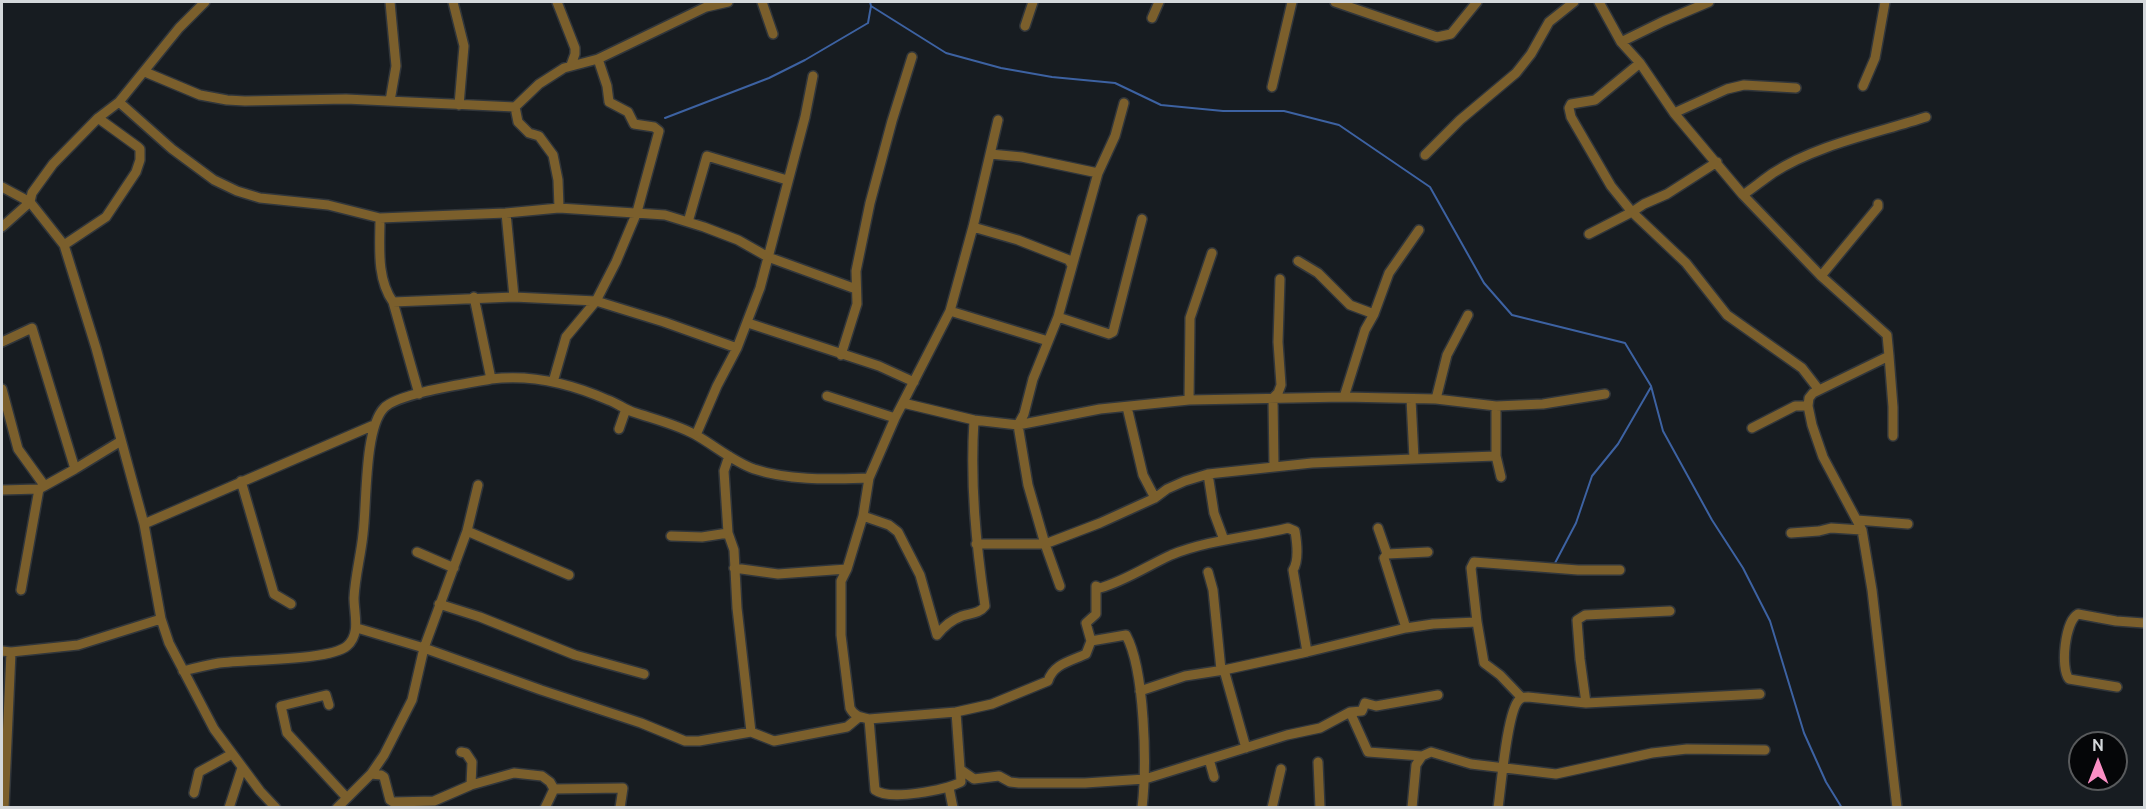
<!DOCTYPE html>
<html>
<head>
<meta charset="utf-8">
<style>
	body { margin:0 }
	#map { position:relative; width:2146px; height:809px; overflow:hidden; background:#171c21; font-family:Ubuntu,sans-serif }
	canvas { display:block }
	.frame { position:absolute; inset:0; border:3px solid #d4d8db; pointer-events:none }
	.north { position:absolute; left:2068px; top:731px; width:60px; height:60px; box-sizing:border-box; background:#050608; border:2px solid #585a5c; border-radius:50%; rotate:0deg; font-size:16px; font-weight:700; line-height:24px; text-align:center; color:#d4d8db }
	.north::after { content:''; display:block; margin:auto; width:21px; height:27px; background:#fb8fc5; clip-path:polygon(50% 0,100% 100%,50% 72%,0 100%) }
</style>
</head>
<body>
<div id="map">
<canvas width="2146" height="809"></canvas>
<div class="frame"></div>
<div class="north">N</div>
</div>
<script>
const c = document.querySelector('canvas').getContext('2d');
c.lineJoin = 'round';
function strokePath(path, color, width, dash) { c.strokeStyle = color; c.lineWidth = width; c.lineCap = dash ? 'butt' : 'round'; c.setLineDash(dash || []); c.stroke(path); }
strokePath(new Path2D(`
	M870,2L871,6L946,53L1001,68L1052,77L1115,83L1161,105L1223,111H1284L1339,125L1430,187L1484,283L1512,315L1625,343L1651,386L1663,431L1712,520L1743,568L1770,621L1804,733L1826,782L1842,808
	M665,118L769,78L805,60L868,23L871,6
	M1554,565L1576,523L1592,476L1618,444L1651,387`), '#3d62a2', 2);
const minor = new Path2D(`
	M390,2L396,66L390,101
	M453,2L464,46L459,105
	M557,2L575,48V54L571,65
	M762,2L773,34
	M1335,2L1437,37L1451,34L1477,2
	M1599,2L1621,42L1640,63L1674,113L1743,195L1821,276L1887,335L1889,356L1813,393L1809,398L1808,406L1812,425L1823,457L1862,530L1872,590L1897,808
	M1152,18L1159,2
	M1025,26L1033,2
	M1621,42L1664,21L1709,2
	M145,72L200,95L227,100L245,101L346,99L515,107L539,84L564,68L598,59L706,7L728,2
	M1863,86L1875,58L1885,2
	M1272,87L1292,2
	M119,102L172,149L214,180L237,191L260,198L328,205L380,218L506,213L559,208L665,215L704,227L738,240L768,257L856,289
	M515,107L518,122L529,133L539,136L553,155L558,180L559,208
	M1674,113L1727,89L1744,85L1796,88
	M998,120L973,227L950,311L895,418L869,478L863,516L847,569L841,581V635L850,708C854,716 860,717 869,719L956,712L992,704L1048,681C1053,664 1071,661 1086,654L1091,641L1086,623L1096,614V586L1100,588C1125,581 1147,566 1171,555C1208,540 1250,537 1288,528L1295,531C1297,543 1299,561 1293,570L1307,652
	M990,154L1022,157L1098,173
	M1425,155L1460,120L1516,73L1531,54L1549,22L1574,2
	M1717,162L1667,194L1644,204L1632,212L1686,263L1727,315L1802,368L1819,390
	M2,187L30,202L64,245L96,348L144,524L161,619L169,643L214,729L260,791L276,808
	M1743,195C1753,188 1763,180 1773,173C1816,145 1877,133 1926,117
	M506,213L514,297
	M380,218C380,245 376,278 393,302L419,394
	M688,222L707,156L787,180
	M2,227L30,202L32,193L53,164L98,118L119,102L179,28L205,2
	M973,227L1018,240L1069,260L1071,264
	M1589,234L1632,212L1611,186L1571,117L1569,108L1571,104L1595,100L1640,63
	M64,245L106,217L136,172L140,160V149L138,147L98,118
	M1298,261L1318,273L1350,305L1374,314
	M1821,276L1878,207V204
	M474,297L491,379
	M393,302L514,297L596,301L664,322L737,348
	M950,311L1048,341
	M1058,317L1109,334L1113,332L1142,219
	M748,323L879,366L914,382
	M2,342L32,328L75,469
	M841,355L857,304L856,271L870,203L892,121L912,57
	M1889,356L1893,407V436
	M553,382L566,337L596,301L616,262L637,212L659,131L654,127L634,124L628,112L609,102L607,86L598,59
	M2,389L18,449L44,485
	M827,396L895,418
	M1344,397L1365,330L1374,314L1389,273L1419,230
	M1411,399L1414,459L1496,456
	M1436,399L1447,355L1468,315
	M1189,400L1190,318L1212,253
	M903,403L974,420L1018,425L1100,409L1189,400L1344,397L1436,399L1496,406L1543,404L1605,394
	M1496,406V456L1501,477
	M1127,407L1143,475L1155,498
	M1752,428L1795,406H1808
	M619,429L626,409
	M696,435L717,386L737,348L760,288L805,117L813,76
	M1274,467L1273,398L1278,393L1281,385L1278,342L1280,279
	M1208,474L1214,513L1224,540
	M241,481L274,594L291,604
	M2,490L39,489L75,469L121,441
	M863,516L889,525L898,532L920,575L937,635
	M1857,520L1908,524
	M144,524L374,425
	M1378,528L1387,554
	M467,531L569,575
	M1791,533L1819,531L1831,528L1862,530
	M671,536L702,537L728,533
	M976,544H1045L1100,523L1155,498L1167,489L1185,481L1208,474L1312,463L1414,459
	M417,552L454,568
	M734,568L778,574L847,569
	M1208,572L1213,590L1221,670
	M1060,586L1045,544L1028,485L1018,425L1024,414L1033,379L1058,317L1098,173L1115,136L1124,103
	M21,590L39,489
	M439,604L480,617L575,655L644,674
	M1477,622L1484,663L1500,675L1522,698
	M357,628L424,648L541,690L641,723L685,741H699L751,732L737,608L734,550L728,533L724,471L729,456
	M1406,628L1384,558L1387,554L1428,552
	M937,635C944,626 951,620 962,616C971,613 979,614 985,606C976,544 970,483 974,420
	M1091,641L1126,635C1145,670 1147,766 1142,808
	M2,651L11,652L78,645L161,619
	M1224,670L1246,748
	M183,671C195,668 207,665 219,663C247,659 329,661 347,646C361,634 354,614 354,598C355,576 361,555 363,534C367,503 364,429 384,408C398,393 470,383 491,379C531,374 572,384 608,400C617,403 624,409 633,412C654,419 675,424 694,434C714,445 732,461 754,469C790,481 831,479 869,478
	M2117,687L2069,679C2060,668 2065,621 2078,614L2116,621L2144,623
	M1140,691L1185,676L1224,670L1307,652L1406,628L1433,624L1477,622L1471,568L1474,562L1578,570H1620
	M1586,703L1580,659L1577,620L1585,615L1670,611
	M329,705L326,695L281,706L287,733L347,798
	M1350,712L1368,752L1422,756
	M869,719L875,790C890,801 945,790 961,782L956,712
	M751,732L774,741L847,727L859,717
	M461,752L466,753L472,762L471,785
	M1209,759L1214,777
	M1318,762L1320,808
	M961,770L974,779L999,776L1010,782L1019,783H1085L1145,779L1287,735L1320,728L1350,712L1362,711L1365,703L1376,706L1438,695
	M371,774L381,775L384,777L390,800L393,802L434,801L471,785L514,773L542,776L550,782L554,789L623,788L620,808
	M949,788L953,808
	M194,793L199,772L232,754
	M4,808L11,652
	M229,808L242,768
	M337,808L371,774L384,755L412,700L424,648L467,531L478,485
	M545,808L554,789
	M1272,808L1281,769
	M1412,808L1416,765L1422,756L1431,752L1471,764L1556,774L1652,753L1687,749L1765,750
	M1498,808C1501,788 1507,711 1519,700C1522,697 1524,697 1528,697L1586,703L1760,694`);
strokePath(minor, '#31363b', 12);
strokePath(minor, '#7b5f2c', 9);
</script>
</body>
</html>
